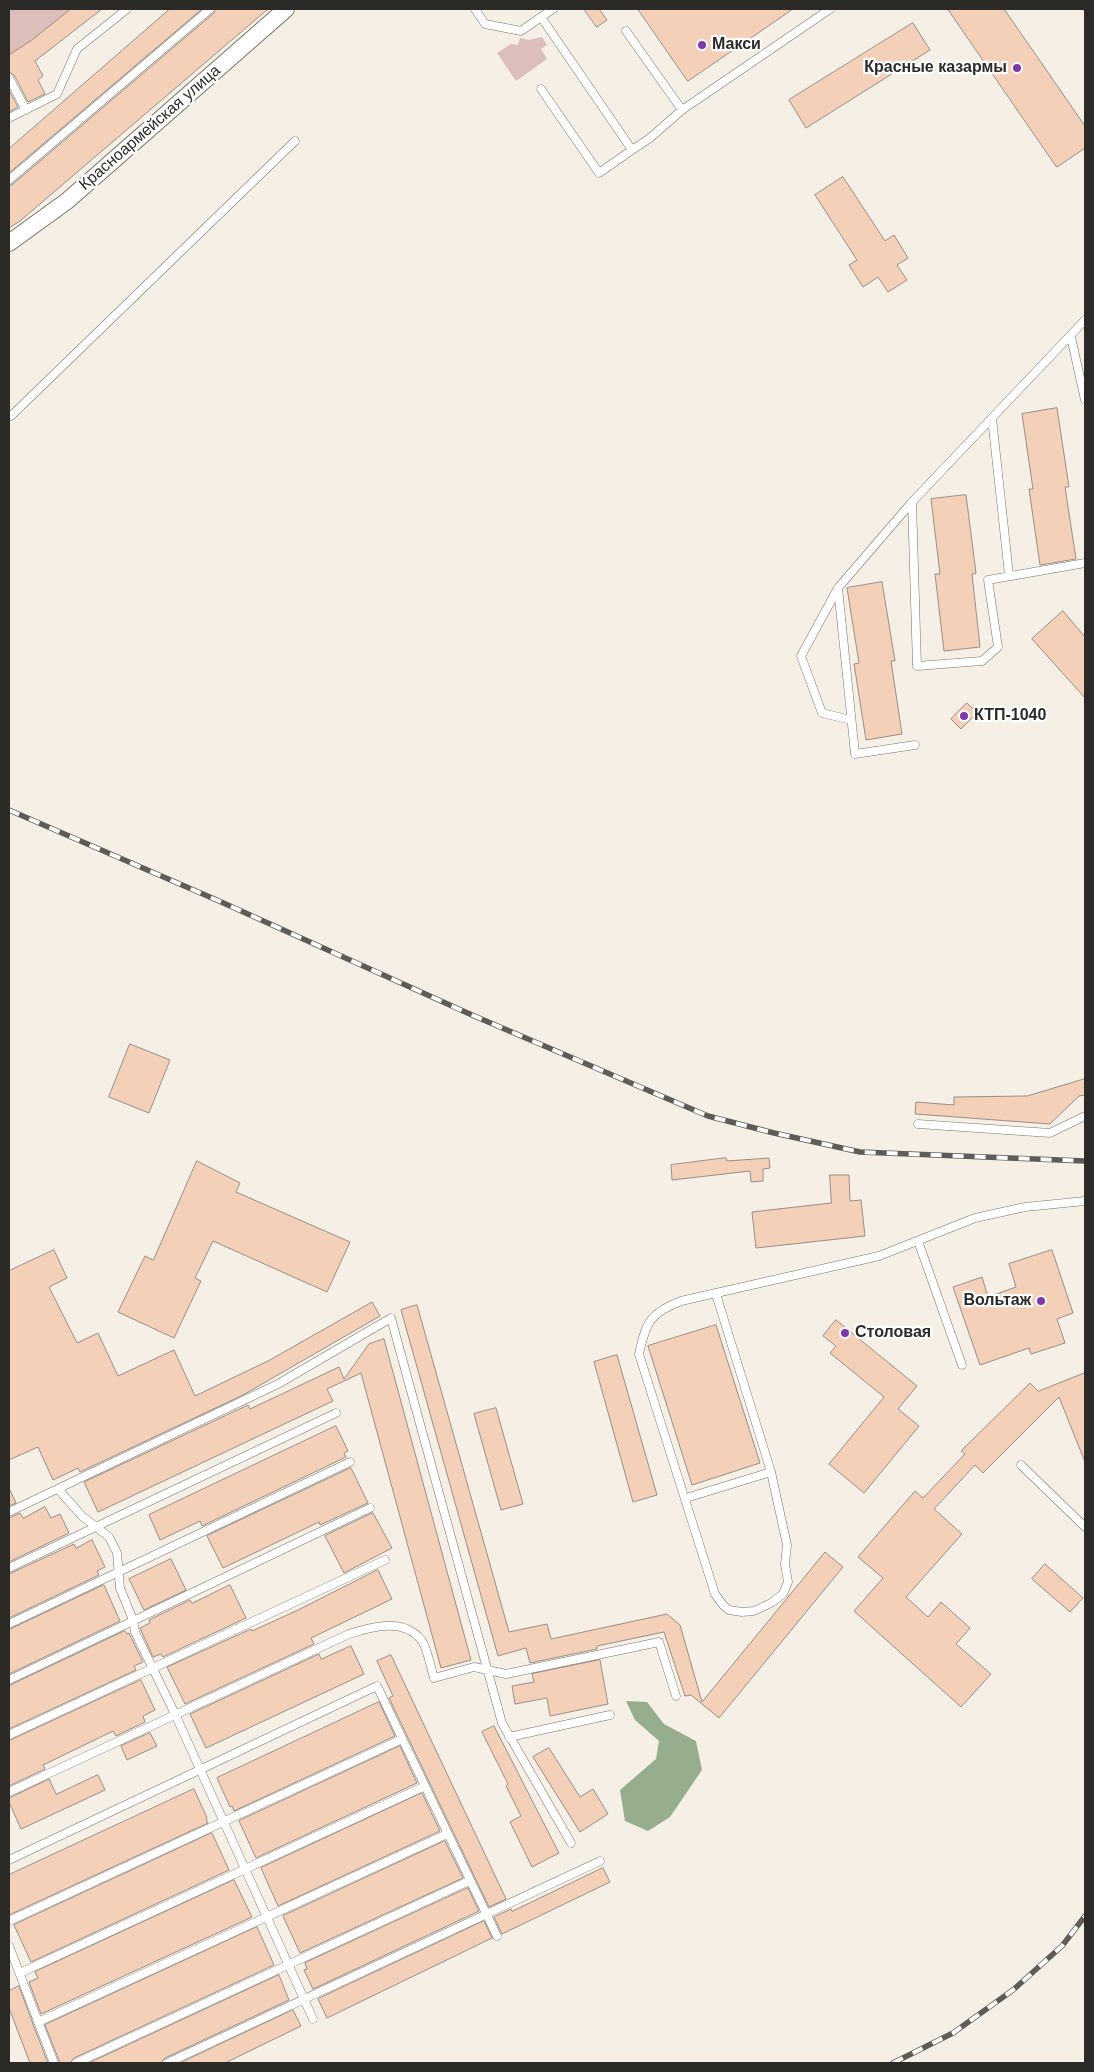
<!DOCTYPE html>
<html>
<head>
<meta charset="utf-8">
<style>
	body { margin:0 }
	#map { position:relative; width:1094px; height:2072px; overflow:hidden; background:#f5efe5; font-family:Helvetica,sans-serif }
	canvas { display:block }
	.frame { position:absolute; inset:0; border:10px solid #2c2a26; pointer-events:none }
</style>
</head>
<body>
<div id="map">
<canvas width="1094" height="2072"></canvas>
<div class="frame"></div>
</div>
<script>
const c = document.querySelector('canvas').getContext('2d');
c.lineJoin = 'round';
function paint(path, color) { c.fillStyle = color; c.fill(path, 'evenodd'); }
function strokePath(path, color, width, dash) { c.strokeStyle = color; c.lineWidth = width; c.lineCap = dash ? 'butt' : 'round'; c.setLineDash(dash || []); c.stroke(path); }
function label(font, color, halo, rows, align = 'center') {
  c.font = font + ' Helvetica,sans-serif'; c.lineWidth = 4.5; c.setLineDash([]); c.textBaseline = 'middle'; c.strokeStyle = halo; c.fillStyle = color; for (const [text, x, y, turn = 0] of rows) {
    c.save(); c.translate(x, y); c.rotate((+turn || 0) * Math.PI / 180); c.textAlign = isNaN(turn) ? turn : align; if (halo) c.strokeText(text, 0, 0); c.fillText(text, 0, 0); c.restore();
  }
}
paint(new Path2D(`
	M9,9H71L32,40L9,55Z
	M542,37L547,45L541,49L547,59L516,81L497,53L511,44L518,45L520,38L529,40Z`), '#dcbfba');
paint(new Path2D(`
	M626,1701L647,1702L664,1724L696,1741L702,1770L670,1817L648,1831L625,1821L620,1790L656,1759L659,1741L635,1720Z`), '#97ae8e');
const building = new Path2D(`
	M71,9H102L35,61L43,76L38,80L45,94L28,102L14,75L9,72V55L32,40Z
	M170,9H202L9,173V149Z
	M216,9H268L20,221L9,228V186L13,184L214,13Z
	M584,9H599L607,20L597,27Z
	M638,9H793L688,81Z
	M948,9H1004L1085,126V148L1057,167Z
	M913,23L930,50L806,128L789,100Z
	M9,90L18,107L9,112Z
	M843,177L885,241L894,235L908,258L897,265L907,280L888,292L878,277L863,287L849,265L857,260L815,195Z
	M1057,408L1069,487H1065L1076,559L1040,565L1029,489H1033L1022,414Z
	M966,495L976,573L972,574L980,647L944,651L935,574H940L931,499Z
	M882,582L895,661H891L902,734L866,740L854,664L859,663L847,588Z
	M1063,611L1085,637V698L1032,639Z
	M967,703L977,713L961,729L951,719Z
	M130,1044L170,1060L149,1113L109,1097Z
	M1085,1079V1095L1079,1096L1050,1124L915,1114L916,1102L954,1105V1097L1027,1096Z
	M726,1158L727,1161L769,1158L770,1168L763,1169V1181L751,1182L750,1171L672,1180L671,1165Z
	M197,1161L240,1183L236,1192L350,1242L327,1292L213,1241L195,1278L201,1281L174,1338L118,1312L145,1256L153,1260Z
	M830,1175H849L850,1201L861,1200L865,1236L756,1248L752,1212L831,1203Z
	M54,1250L67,1278L49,1287L77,1343L98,1333L118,1376L174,1350L195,1396L268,1361L372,1302L380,1316L243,1395L80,1472L78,1468L53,1480L38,1447L9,1460V1271Z
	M1052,1250L1073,1313L1057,1319L1065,1343L1031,1354L1029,1348L980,1365L953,1287L982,1277L988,1297L1016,1287L1009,1264Z
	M417,1305L509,1632L547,1624L551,1639L667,1614L680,1625L702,1702L825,1552L843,1567L719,1718L691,1695L685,1696L664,1632L597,1646V1649L530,1663L526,1648L498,1656L401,1310Z
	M836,1320L917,1386L898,1409L919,1426L864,1493L829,1464L884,1397L830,1353L836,1346L823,1336Z
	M716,1325L760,1463L692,1485L648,1346Z
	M384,1339L471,1660L441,1668L361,1373L327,1389L333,1401L98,1512L84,1482L248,1405L250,1409L339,1367L344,1379L369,1344Z
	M617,1355L657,1495L633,1502L594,1362Z
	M1085,1373V1462L1059,1397L983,1473L975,1465L934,1509L962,1534L906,1597L928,1617L941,1602L970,1628L956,1644L991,1674L961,1707L854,1611L883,1578L858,1557L915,1491L923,1498L965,1454L961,1451L1030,1383L1038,1391Z
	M496,1408L523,1504L501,1510L474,1414Z
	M336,1426L348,1451L344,1453L346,1457L202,1526L200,1521L160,1540L149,1515Z
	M351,1468L368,1503L320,1525L319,1522L223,1568L207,1536Z
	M9,1488L16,1503L9,1506Z
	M45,1507L51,1518L60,1514L69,1533L9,1562V1518L20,1513L23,1518Z
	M373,1513L392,1548L344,1573L325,1536Z
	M92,1540L105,1567L97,1571L99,1575L9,1618V1574L74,1544L76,1548Z
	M171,1559L186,1590L144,1610L129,1579Z
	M1045,1564L1083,1598L1070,1612L1032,1579Z
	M378,1570L392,1599L311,1638L314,1644L185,1704L167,1667L251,1629L252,1631L298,1610Z
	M104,1585L120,1621L9,1674V1630Z
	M230,1585L246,1618L163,1657L161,1654L153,1657L140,1628L150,1623L149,1620L190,1600L192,1603Z
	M125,1631L127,1634L129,1633L143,1662L134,1666L136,1670L9,1729V1686Z
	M351,1646L364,1674L206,1748L190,1714L319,1654L321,1659Z
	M391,1655L506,1899L489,1907L389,1698L393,1696L377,1661Z
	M600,1660L608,1704L550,1716L547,1698L515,1704L512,1686L534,1682L532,1674Z
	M141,1680L155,1710L143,1716L145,1722L116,1736L113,1731L43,1765L45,1769L9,1786V1741Z
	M379,1702L395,1736L234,1811L232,1806L230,1807L217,1778Z
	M494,1726L559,1853L532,1867L510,1822L521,1816L506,1786L508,1784L482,1732Z
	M150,1733L157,1746L127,1760L121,1746Z
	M400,1746L417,1783L256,1858L239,1821Z
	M549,1748L580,1797L593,1789L608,1814L580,1832L533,1757Z
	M98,1775L105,1790L21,1829L9,1802V1798L49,1779L56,1794Z
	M194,1789L207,1818L206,1819L208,1823L9,1915V1875Z
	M422,1793L440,1831L278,1906L261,1868Z
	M212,1833L229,1870L31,1962L14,1925Z
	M445,1841L463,1878L300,1953L283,1916Z
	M603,1868L610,1882L502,1934L494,1917L511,1909L512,1911Z
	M234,1880L252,1917L41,2014L29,1982L38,1978L35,1972Z
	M468,1888L479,1911L313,1989L304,1970L307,1969L305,1963Z
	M484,1921L492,1938L327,2018L318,1999Z
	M257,1927L274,1965L74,2058L70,2063H60L45,2025Z
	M279,1975L289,2000L165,2058L161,2063H89Z
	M19,1986L33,2024L48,2063H30L9,2008V1991Z
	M293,2010L301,2026L225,2063H180Z`);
paint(building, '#f4d0b8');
strokePath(building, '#988e88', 1);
const service = new Path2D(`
	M475,9L485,24L521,31L541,17
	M553,9L541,17L632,150L650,138L682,110L830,9
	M626,31L682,110
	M9,78L26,110
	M541,89L599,173L632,150
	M9,118L57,94L77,49L127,9
	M9,180L210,9
	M1071,337L1085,400
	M9,415L11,416L295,141
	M992,418L1009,575
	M912,502L917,666L982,661L998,647L988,580L1085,563
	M838,588L855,754L915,745
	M851,720L822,713L801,656L838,588L912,502L1085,320
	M918,1124L1050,1133L1085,1116
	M918,1241L962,1365
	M716,1294L771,1472L787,1545L785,1564L788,1582L783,1594L771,1603L754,1611L742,1612L729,1610L723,1605L715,1594L639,1354C646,1322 650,1313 681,1301L879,1256L975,1218L1025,1207L1085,1201
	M1021,1465L1085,1527
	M58,1489L82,1516L109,1537L117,1553L120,1588L133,1620L135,1632L175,1714L313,2019
	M686,1498L771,1472
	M9,1512L278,1384L391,1318L502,1723L571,1843
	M9,1568L336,1413
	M9,1624L350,1462
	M9,1680L370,1508
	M9,1735L385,1560
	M509,1737L610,1715
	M9,1792L349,1634C372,1627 404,1617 422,1641C427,1648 431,1668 434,1678L474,1667L506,1674L659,1642L676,1696
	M9,1860L377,1686L497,1936
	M9,1921L402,1739
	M9,1946L54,2063
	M20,1973L425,1786
	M38,2022L447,1834
	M76,2063L469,1881
	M167,2063L600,1861`);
const minor = new Path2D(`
	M9,243L67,201L286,9`);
strokePath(service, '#79746a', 9);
strokePath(minor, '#79746a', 18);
strokePath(new Path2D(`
	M1084,9L1085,10`), '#a5a099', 3, [4, 4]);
strokePath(service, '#fff', 8);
strokePath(minor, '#fff', 16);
const rail = new Path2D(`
	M9,810L219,901L472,1015L708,1116L774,1133L860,1152L1085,1161
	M893,2063L953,2033L1013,1990L1062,1946L1085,1916`);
strokePath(rail, '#5f5c57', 5.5);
strokePath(rail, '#fff', 4, [11]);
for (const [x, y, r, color] of [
	[702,45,5,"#7e38ab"],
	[1017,68,5,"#7e38ab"],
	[964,716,5,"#7e38ab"],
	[1041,1301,5,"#7e38ab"],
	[845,1333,5,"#7e38ab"]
]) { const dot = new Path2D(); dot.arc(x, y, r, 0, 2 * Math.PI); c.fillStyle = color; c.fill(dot); strokePath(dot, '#fff', 2); }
label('bold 16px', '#2c2a26', '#fff', [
	["Макси",712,45],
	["Красные казармы",1007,68,"right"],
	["КТП-1040",974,716],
	["Вольтаж",1031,1301,"right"],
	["Столовая",855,1333]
], 'left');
label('16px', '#2c2a26', '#fff', [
	["Красноармейская улица",150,128,-41]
]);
</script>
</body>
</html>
